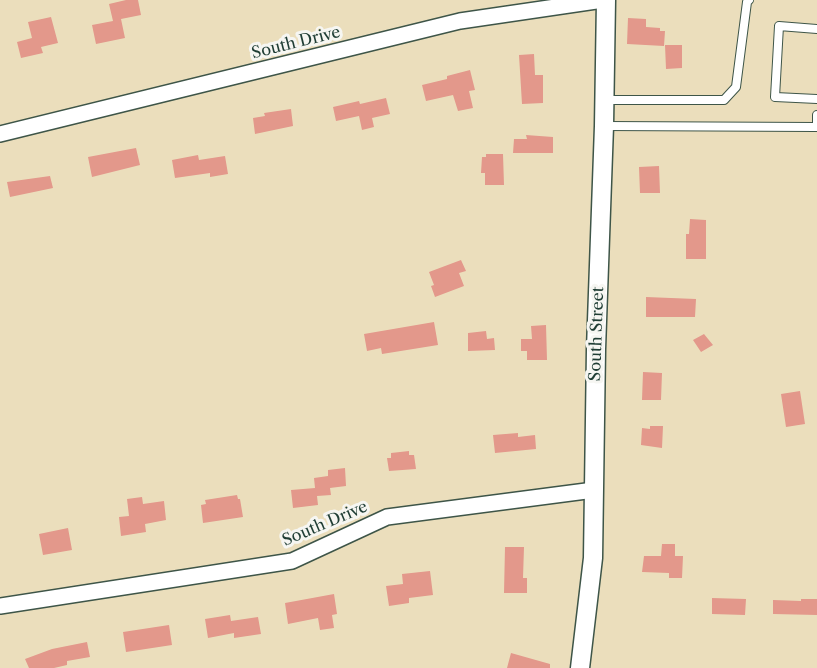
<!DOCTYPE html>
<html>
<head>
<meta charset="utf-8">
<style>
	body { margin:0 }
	canvas { display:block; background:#ebdebc }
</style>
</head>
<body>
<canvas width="817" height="668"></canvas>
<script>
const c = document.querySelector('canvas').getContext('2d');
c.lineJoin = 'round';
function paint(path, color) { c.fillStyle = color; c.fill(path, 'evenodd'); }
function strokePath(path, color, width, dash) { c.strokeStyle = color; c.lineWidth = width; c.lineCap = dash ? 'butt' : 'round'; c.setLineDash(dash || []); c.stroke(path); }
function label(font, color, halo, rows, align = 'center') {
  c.font = font + ' "Libre Caslon Text",serif'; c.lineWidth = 6; c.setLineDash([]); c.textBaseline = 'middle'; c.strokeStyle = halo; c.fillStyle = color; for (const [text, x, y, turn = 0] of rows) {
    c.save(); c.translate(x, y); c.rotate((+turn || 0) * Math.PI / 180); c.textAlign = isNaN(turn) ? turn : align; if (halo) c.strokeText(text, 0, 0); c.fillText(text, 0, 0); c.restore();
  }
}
paint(new Path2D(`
	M126,0H138L141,15L121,19L125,38L96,44L92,25L113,21L109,4Z
	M51,17L58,43L41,47L43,53L21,58L17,42L32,38L28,22Z
	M628,18L646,19V27L660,28V31H665L664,46L627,44Z
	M665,45H682V68L666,69Z
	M534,54L535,75H543V103L522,104L519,55Z
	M470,70L475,90L469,91L473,108L458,111L453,95L426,101L422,85L447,79V76Z
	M386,98L390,114L372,118L374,127L362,130L359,116L336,121L333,107L359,101L360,104Z
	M291,109L293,126L255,134L253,118L265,116L264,113Z
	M526,135L553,137V153H513L514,139H527Z
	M136,148L140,165L92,177L88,157Z
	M486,154H503L504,185H485V173H481L482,157H486Z
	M198,155L199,160L225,156L228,174L210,177V173L175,178L172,160Z
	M659,166L660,193H640L639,167Z
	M50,176L53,188L10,197L7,182Z
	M690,219L706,220V259H686V234H689Z
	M461,260L466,271L459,273L464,286L435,297L431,286L434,285L429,272Z
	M646,297L696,299L695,317H646Z
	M434,322L438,345L382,354L381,348L367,351L364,334Z
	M546,325L547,360H527V351H521V339H532L531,326Z
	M486,331L487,339L494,338L495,350L468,351V333Z
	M704,334L713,345L701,352L693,340Z
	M643,372L662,373L661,400H642Z
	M800,391L805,424L786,427L781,394Z
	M650,426H663L662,448L641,445L642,428L650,429Z
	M518,433V437L535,435L536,449L495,453L493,435Z
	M409,451V455H414L416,469L389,471L387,458H391V453Z
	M345,468L346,486L330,488L331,495L317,496L318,505L293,508L291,490L315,488L314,478L328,476V470Z
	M237,495L238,499H240L243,517L203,523L201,505L206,504L205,500Z
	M142,497L143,504L164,501L166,520L145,524L146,532L121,536L119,517L129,516L127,499Z
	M68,528L72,550L43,555L39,534Z
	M662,544H675V556H683L682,578H669V573L642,572L644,556H661Z
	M505,547H524L523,578H527V593H504Z
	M430,571L433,595L409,598V603L389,606L386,586L403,584L402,574Z
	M334,594L337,614L332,615L334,628L320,630L318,618L288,624L285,603Z
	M712,598L746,599L745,615L712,614Z
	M801,599H817V615L773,614V600L801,601Z
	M230,615L231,621L258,617L261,634L234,638V633L208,638L205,619Z
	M169,625L172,645L126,652L123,632Z
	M87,642L90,657L67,661V665L54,668H29L25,659L52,649Z
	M511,653L550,664V668H507Z`), '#e3988b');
const service = new Path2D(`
	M817,29L779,26L775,97L817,99
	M605,100H724L736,87L747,2L749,0
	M604,126L817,127
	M817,127V115`);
const minor = new Path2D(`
	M0,134L460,21L603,0
	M0,606L292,561L387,517L594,490`);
const tertiary = new Path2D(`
	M580,668L593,558L596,349L604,126L606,0`);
strokePath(service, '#3e5548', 10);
strokePath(minor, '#3e5548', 18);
strokePath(tertiary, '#3e5548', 21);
strokePath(service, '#fff', 8);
strokePath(minor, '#fff', 15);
strokePath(tertiary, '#fff', 18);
label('16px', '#1f3d34', '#f6f6f2', [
	["South Drive",296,43,-14],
	["South Street",597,334,-88],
	["South Drive",325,524,-23]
]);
</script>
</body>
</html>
